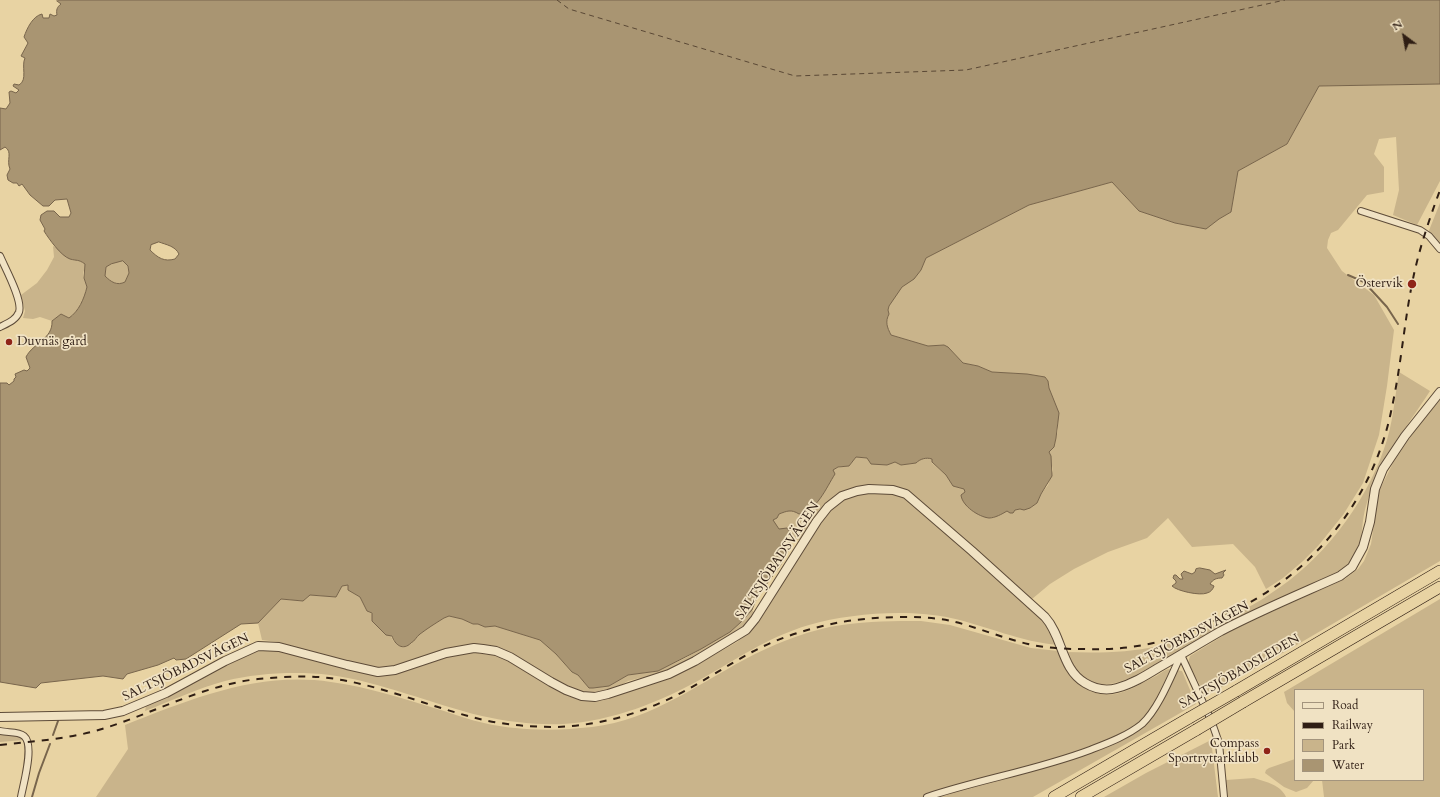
<!DOCTYPE html>
<html>
<head>
<meta charset="utf-8">
<style>
	body { margin:0 }
	#map { position:relative; width:1440px; height:797px; overflow:hidden; background:#e8d3a3; font-family:Cardo,serif }
	canvas { display:block }
	.legend { position:absolute; left:1294px; top:689px; width:130px; height:92px; box-sizing:border-box; background:#f0e2c3; border:1px solid #a3947d; margin:0; padding:5px 7px; list-style:none; font-size:12px; color:#2f1e14 }
	.legend li { display:flex; align-items:center; gap:8px; height:20px }
	.legend b { width:20px; border:1px solid #a3947d }
	.north { position:absolute; left:1384px; top:16px; width:40px; height:40px; -webkit-text-stroke:3px #f0e2c3; paint-order:stroke; rotate:328deg; font-size:11px; font-weight:700; line-height:16px; text-align:center; color:#2f1e14 }
	.north::after { content:''; display:block; margin:auto; width:14px; height:18px; background:#2f1e14; clip-path:polygon(50% 0,100% 100%,50% 72%,0 100%) }
</style>
</head>
<body>
<div id="map">
<canvas width="1440" height="797"></canvas>
<ul class="legend">
<li><b style="height:5px;background:#f0e2c3"></b>Road</li>
<li><b style="height:5px;background:#2f1e14"></b>Railway</li>
<li><b style="height:11px;background:#c9b48b"></b>Park</li>
<li><b style="height:11px;background:#a99572"></b>Water</li>
</ul>
<div class="north">N</div>
</div>
<script>
const c = document.querySelector('canvas').getContext('2d');
c.lineJoin = 'round';
function paint(path, color) { c.fillStyle = color; c.fill(path, 'evenodd'); }
function strokePath(path, color, width, dash) { c.strokeStyle = color; c.lineWidth = width; c.lineCap = dash ? 'butt' : 'round'; c.setLineDash(dash || []); c.stroke(path); }
function label(font, color, halo, rows, align = 'center') {
  c.font = font + ' Cardo,serif'; c.lineWidth = 3.5; c.setLineDash([]); c.textBaseline = 'middle'; c.strokeStyle = halo; c.fillStyle = color; for (const [text, x, y, turn = 0] of rows) {
    c.save(); c.translate(x, y); c.rotate((+turn || 0) * Math.PI / 180); c.textAlign = isNaN(turn) ? turn : align; if (halo) c.strokeText(text, 0, 0); c.fillText(text, 0, 0); c.restore();
  }
}
paint(new Path2D(`
	M1440,84V181L1417,225L1393,215L1399,190L1396,137L1379,139L1374,154L1384,167V192L1367,195L1338,230L1331,233L1328,240L1327,248L1342,271L1374,295L1394,330L1387,386L1379,435L1363,483L1343,515L1318,546L1303,561L1283,578L1266,589L1255,567L1233,544L1192,547L1168,518L1147,538L1108,552L1074,569L1050,584L1032,599L908,490C874,478 837,485 816,516C810,524 806,532 802,540L790,539V532L779,529L772,520L777,518L779,514C787,511 791,509 799,514C814,511 824,495 829,482C831,479 831,473 833,470C837,466 845,467 849,466L856,457L867,458C873,465 886,465 895,462L901,465L916,463C920,458 926,457 932,459V463L946,475L953,486L964,489L968,506L974,512L989,518L994,517L1007,511L1030,508L1037,503L1041,494L1048,485L1053,470L1049,452L1054,447L1058,430V413L1049,388L1048,381L1045,377L1027,374L992,372L978,366L963,363L948,347L944,345L928,346L891,335C887,327 885,323 889,314L888,310L889,306L898,291L921,270L926,258L1029,205L1112,182L1139,211L1175,223L1206,228L1219,219L1231,212L1238,171L1287,144L1319,86Z
	M1440,203V246L1428,233Z
	M53,246L85,264C85,269 84,270 83,273C83,278 86,282 87,286C88,295 77,313 69,318L61,314L52,321L40,317L33,319L23,318L25,311L21,295L37,283L47,270L54,257Z
	M123,261L128,266L129,273L125,282C117,286 111,282 105,276L106,267L111,264Z
	M1399,372L1430,391C1406,428 1378,463 1366,506C1358,534 1368,550 1341,572L1225,626L1132,677C1099,692 1082,683 1065,652C1097,653 1127,653 1158,646C1184,640 1210,628 1234,615C1246,608 1259,602 1270,594C1322,561 1364,506 1384,449C1393,425 1395,396 1399,372Z
	M1440,400V561L1288,650L1206,696L1188,663L1190,656L1239,626L1345,579L1358,569L1364,561L1371,544L1379,491L1393,463L1420,423Z
	M868,493H884L905,497L1046,623L1058,645C1021,642 987,626 951,618C909,609 851,613 809,625C768,637 739,658 703,678C660,702 613,721 563,724C537,725 508,722 482,716C431,704 382,682 330,675C296,671 258,673 225,681C198,688 171,701 145,711L146,706L257,650L282,651L364,673L382,675L395,674L461,653H477L496,656L509,660L568,696L586,701H601L666,678L697,665L737,642L749,632L760,620L825,514C841,500 848,497 868,493Z
	M348,585V590L360,597L367,611C376,615 390,632 394,642L411,644L420,634L444,618L449,616L462,619L473,624L478,623L485,627L495,626L540,640L556,654L572,672L578,675L589,688H593L609,686L628,675L658,671L687,657L730,632L741,622L752,610L755,614L738,633L671,670L651,677L640,678L628,681L614,689L604,693H583L568,687L510,652L495,647L480,645L394,668L378,670L348,662L278,642L262,640L258,623L281,599L303,601L310,595L336,597L342,586Z
	M1440,599V797H1324L1322,780H1423V690H1295V712L1287,703L1284,692Z
	M921,621L950,625L1031,648L1058,651C1062,665 1069,677 1082,686C1110,705 1130,689 1156,676C1160,674 1165,669 1170,669C1173,668 1178,671 1182,671L1196,704L1033,797H96L128,749L125,725C191,699 258,671 331,682C369,687 407,700 444,711C457,715 470,720 484,723C519,731 556,731 592,727C653,720 702,681 755,654C782,641 812,629 842,625C868,621 895,621 921,621Z
	M0,734L20,736L24,740L0,742Z
	M1211,740L1218,797H1104L1146,773Z
	M1295,759V780H1314L1307,788L1296,792L1284,787L1265,773L1266,770L1269,768Z
	M1254,778C1266,782 1281,785 1286,797H1227L1226,780Z`), '#c9b48b');
const water = new Path2D(`
	M58,0H1440V84L1319,86L1287,144L1238,171L1231,212L1219,219L1206,229L1175,223L1139,211L1112,182L1029,205L926,258L921,270L914,279L902,287L889,306L888,310L889,314C885,322 887,327 891,335L928,346L944,345L948,347L963,363L978,366L992,372L1027,374L1045,377L1048,381L1049,388L1059,413L1056,438L1054,447L1049,452L1051,456L1052,476L1041,494L1037,503L1030,508L1024,510L1020,509L1015,510L1013,513H1010L1007,511C1002,514 995,518 989,518C979,517 962,506 961,495L965,492L964,489L953,486L946,475L932,462V459C926,457 920,459 916,463L901,465L895,462L887,465L871,464L867,458L856,457L849,466L838,467L833,470L835,474C826,488 817,511 799,514C791,509 787,511 779,514L777,518L773,520L779,529L787,528L790,532V539L788,551L780,566L757,597L752,610L741,622L730,632L701,649L658,671L628,675L609,686L593,688H589L578,675L572,672L556,654L540,640L495,626L485,627L478,624H473L462,619L449,616L444,618C436,623 428,628 420,634C416,637 415,641 411,643C403,651 395,645 392,636L386,635L372,621V613L367,611L360,597L348,590V585L342,586L336,597L310,595L303,601L281,599L258,623L241,624L186,659L176,660L174,658L158,665L127,674L123,679L103,676L41,683L36,688L0,682V383H7L9,385L14,381V379L16,377L15,374L24,370L27,371L30,368L26,357C33,343 53,339 52,321L61,314L69,318C79,311 84,299 87,287L84,278L85,264C78,259 77,261 70,259C61,256 49,239 44,231L45,229L40,220L41,215L47,211H54L60,217H69L71,213L67,199L55,200L49,206H43L30,195L22,184L19,186L17,183H13L8,180L7,175L10,169C6,160 13,152 5,147L0,150V108L6,109L10,103L9,92L11,91L16,93L19,90L13,86L14,84L19,85C28,80 21,66 25,58L21,56L28,43L24,37C27,28 33,16 42,14L43,18H49L50,14L54,16L57,15C56,10 57,7 61,4L57,1ZM159,242C167,245 175,246 179,254L175,259C164,262 158,258 150,250L151,245ZM123,261L128,266L129,273L125,282C117,286 111,282 105,276L106,267L111,264Z
	M1200,568L1210,570L1215,574L1226,570L1223,573L1224,575L1222,578C1217,578 1213,579 1210,584L1214,586C1213,589 1211,592 1207,593C1200,596 1177,591 1172,586L1176,583V581L1173,578L1174,575H1176L1180,579H1183L1181,574L1184,571L1192,574L1195,572L1196,569Z`);
paint(water, '#a99572');
strokePath(water, '#78654c', 1);
strokePath(new Path2D(`
	M1348,275L1364,282L1387,307L1398,324
	M53,735L58,721
	M32,797L39,773L50,744`), '#78654c', 2);
strokePath(new Path2D(`
	M557,0L569,9L795,76L966,70L1285,0`), '#5a4835', 1, [5, 4]);
const minor = new Path2D(`
	M1361,211L1420,230L1429,236L1440,249
	M0,256C5,268 23,300 19,312C16,320 8,323 0,327
	M1181,655L1211,720L1219,743L1224,797
	M0,731C7,733 18,731 24,736C35,745 23,785 21,797
	M927,797C981,779 1037,770 1090,750C1108,743 1127,736 1142,724C1159,708 1171,676 1181,655`);
const tertiary = new Path2D(`
	M0,717L104,715L123,711L166,693L225,661L258,646L279,647L347,665L378,672L395,670L446,653L474,648L483,649L496,651L510,657L551,682L566,690L582,696L595,697L608,694L669,674L695,661L746,630L755,619L817,521L828,507L842,496L857,491L869,489L893,490L906,494L972,551L1045,617C1063,637 1061,669 1085,683C1095,689 1106,691 1117,688C1132,684 1145,676 1158,668C1179,656 1200,643 1221,631C1259,611 1300,594 1340,576L1352,567L1363,547L1370,522L1375,489L1383,469L1405,436L1440,392`);
const motorway = new Path2D(`
	M1236,691L1440,571
	M1243,702L1440,587
	M1054,797L1189,718
	M1081,797L1196,730`);
strokePath(minor, '#5d4b38', 8);
strokePath(tertiary, '#5d4b38', 10);
strokePath(motorway, '#2f1e14', 12);
strokePath(minor, '#f0e2c3', 6);
strokePath(tertiary, '#f0e2c3', 8);
strokePath(motorway, '#e8d3a3', 11);
strokePath(new Path2D(`
	M0,745C35,741 71,739 105,728C156,712 204,685 258,679C281,677 305,675 329,678C382,685 432,708 484,720C507,725 531,727 555,727C596,726 637,715 675,696C701,683 726,666 752,652C778,638 807,629 836,623C868,617 919,614 951,621C977,627 1002,638 1028,644C1045,648 1064,649 1081,649C1142,651 1181,639 1234,611C1263,596 1291,578 1314,554C1354,514 1381,463 1392,407C1401,366 1404,324 1412,284C1418,252 1429,220 1440,190`), '#2f1e14', 2, [7, 7]);
const motorwayBridge = new Path2D(`
	M1189,718L1236,691
	M1196,730L1243,702`);
strokePath(motorwayBridge, '#2f1e14', 12, []);
strokePath(motorwayBridge, '#e8d3a3', 11);
for (const [x, y, r, color] of [
	[1412,284,5,"#8f2418"],
	[9,342,4,"#8f2418"],
	[1267,751,4,"#8f2418"]
]) { const dot = new Path2D(); dot.arc(x, y, r, 0, 2 * Math.PI); c.fillStyle = color; c.fill(dot); strokePath(dot, '#f0e2c3', 1.5); }
label('13px', '#2f1e14', '#f0e2c3', [
	["Östervik",1403,284],
	["Duvnäs gård",17,342,"left"],
	["Compass",1259,744],
	["Sportryttarklubb",1259,759]
], 'right');
label('13px', '#2f1e14', '#f0e2c3', [
	["SALTSJÖBADSVÄGEN",778,561,-56],
	["SALTSJÖBADSVÄGEN",1187,638,-28],
	["SALTSJÖBADSVÄGEN",186,668,-26],
	["SALTSJÖBADSLEDEN",1240,672,-30]
]);
</script>
</body>
</html>
